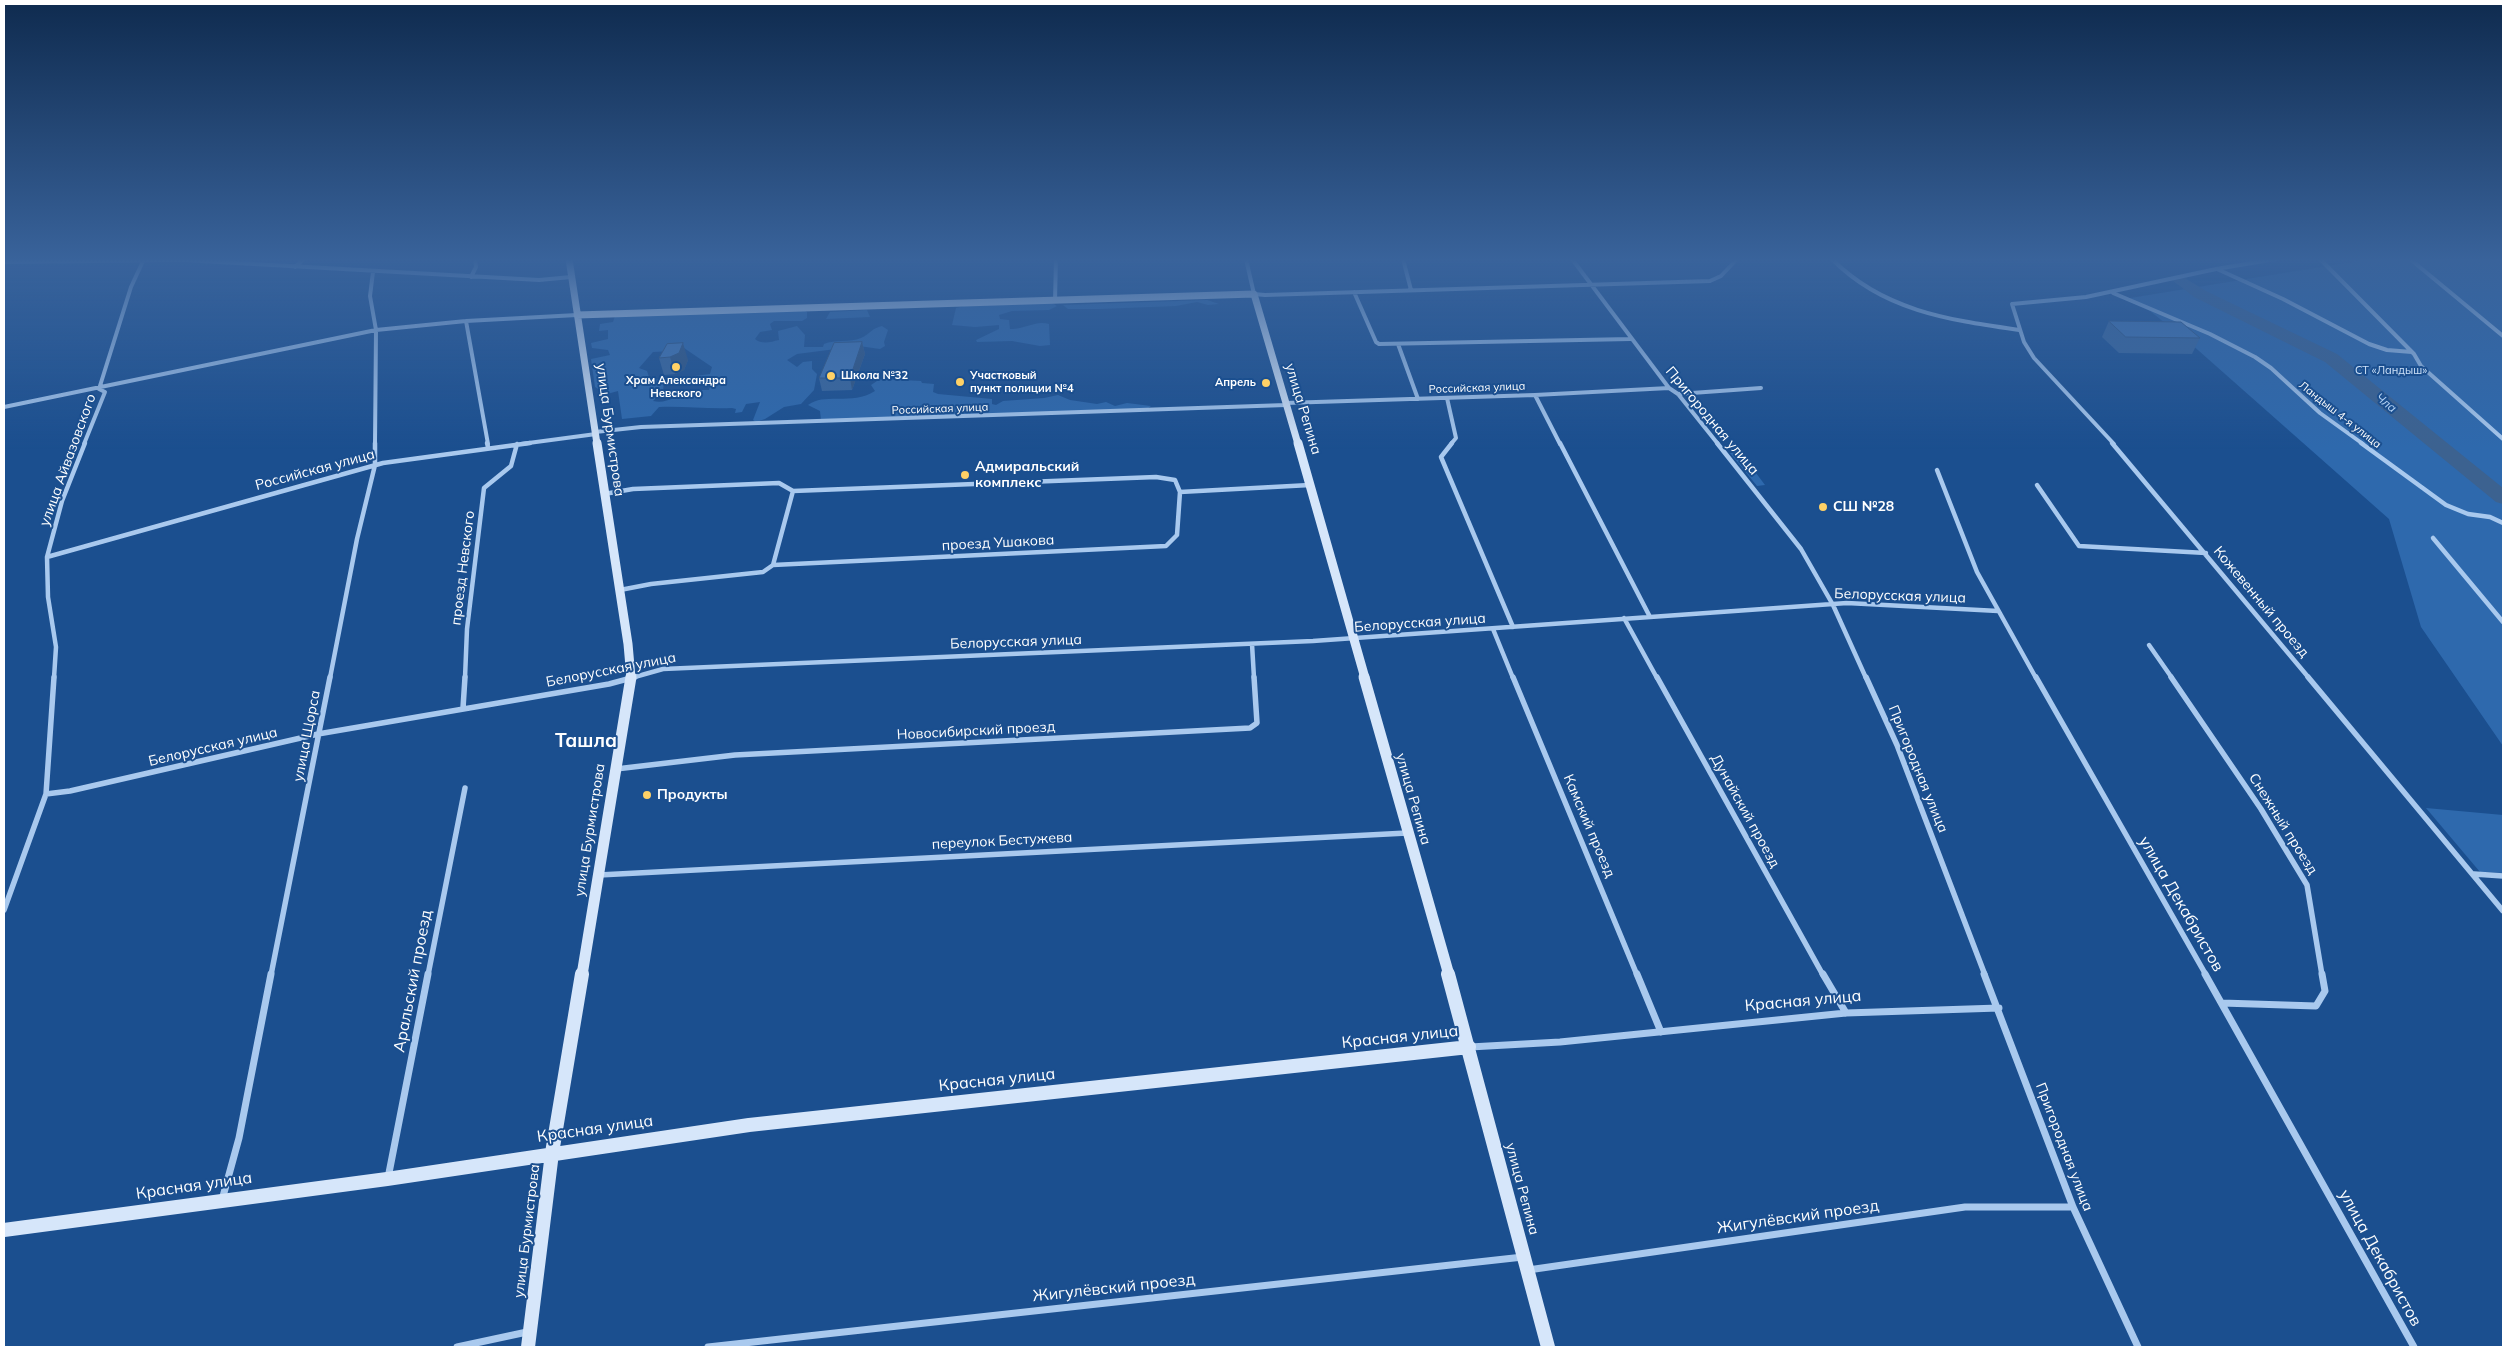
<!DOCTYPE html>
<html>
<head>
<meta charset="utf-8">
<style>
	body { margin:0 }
	#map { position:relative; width:2507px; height:1351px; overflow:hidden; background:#1b4f8f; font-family:Mulish,sans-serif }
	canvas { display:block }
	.frame { position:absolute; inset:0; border:5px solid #fff; pointer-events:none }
</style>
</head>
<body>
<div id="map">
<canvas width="2507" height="1351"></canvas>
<div class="frame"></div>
</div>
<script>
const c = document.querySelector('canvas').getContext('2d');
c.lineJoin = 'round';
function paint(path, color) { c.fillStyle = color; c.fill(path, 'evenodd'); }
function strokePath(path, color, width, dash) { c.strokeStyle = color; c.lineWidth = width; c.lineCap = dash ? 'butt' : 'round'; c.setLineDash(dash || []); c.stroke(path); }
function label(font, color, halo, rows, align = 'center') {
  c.font = font + ' Mulish,sans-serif'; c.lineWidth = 4; c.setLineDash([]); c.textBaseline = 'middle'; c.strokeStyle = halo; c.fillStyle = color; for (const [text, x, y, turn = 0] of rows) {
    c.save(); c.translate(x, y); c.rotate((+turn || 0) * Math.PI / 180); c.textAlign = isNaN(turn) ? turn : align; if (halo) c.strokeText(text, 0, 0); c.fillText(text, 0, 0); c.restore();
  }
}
paint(new Path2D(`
	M2370,259H2503V746L2421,627L2389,519L2190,343L2150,311L2124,299Z
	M1207,300L1219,304L1208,305L1197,302L1176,306L1099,309H1068L1063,305Z
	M1052,303L1057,306L1049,310L1012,311L999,315L1000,319L1009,320L1010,329C1024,330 1035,320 1049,324L1050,345L1040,346L1012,341L977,342L976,340L999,329V325L975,327L952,325L956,308L964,306Z
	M867,310L870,317L826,319L830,312Z
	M805,311L807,312V318L802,321H774L770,324L772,330L760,332L755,339C762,345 771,342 779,340L778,331L797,326L805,335L804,347H823L824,344C835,339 850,343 861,338C870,334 872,328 882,326L888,330L884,342L885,346L880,349L859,346L797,354L787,360L797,367L803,362L812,361V369L817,374L814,390L801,404L784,407L765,419L756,422L753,420L760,402L746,404L742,412L735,413L736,409L732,408C706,409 684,406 659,407L651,416L622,419L618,391L607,394L595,387L591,359L610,355L608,350L592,348L591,343L608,339V330L599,331L600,324L613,322L615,316ZM684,348L712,367L710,374L695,376L689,380L694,386L702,385L706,381H712L709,390C702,390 694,390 688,392C676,396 667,404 653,401L663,391L664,381L649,377L647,371L639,368L653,352L673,351Z
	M880,379L921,381L922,383L934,384L933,392L938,394L992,399V404L996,405L1003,401L1044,398L1058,395L1070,400L1097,404L1106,402L1115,406L1127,403L1151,406L1147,409L821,420L820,411L808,405C826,392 851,406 875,391L871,385Z
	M1730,453H1741L1765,485L1757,486Z
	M2426,808L2503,815V873L2480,872Z`), '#2e69ad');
paint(new Path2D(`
	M2180,275L2206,291L2337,354L2503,488V504L2496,502L2325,362L2194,297L2172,280Z`), '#3c6290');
strokePath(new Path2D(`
	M1246,259L1254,294L1265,295L1710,281L1721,276L1737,259
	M1403,259L1411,290
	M1572,259L1669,388L1678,394L1718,444
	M1832,259C1883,311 1950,320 2019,330
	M2320,259L2414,354L2421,366L2503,439
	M2410,259L2503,336
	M4,262L183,260L539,280L571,277
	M295,267L304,259
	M2217,269L2283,299L2369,344L2387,350L2412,352
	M373,272L370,296L376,330L375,444
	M471,277L476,267L475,259
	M1354,292L1376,342L1379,344L1630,339
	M2113,293L2210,334L2255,357L2271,368L2320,413L2363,444
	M1055,301L1056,259
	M466,321L488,444
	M1398,344L1418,399
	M1678,394L1761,388
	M1535,395L1560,444
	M1447,398L1456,438L1451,444
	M1285,403L1535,395L1669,388
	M4,407L376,330L466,321L577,315
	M595,432L641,427L1286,405
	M84,444L105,392L99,389L131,287L144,259
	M521,444L596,434
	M2114,444L2034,358L2024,342L2012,304L2086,297L2216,269L2276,259`), '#a9c9ee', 4);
strokePath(new Path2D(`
	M487,443L488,447
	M1452,443L1441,457L1513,627
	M1560,443L1650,617
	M1717,443L1801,549L1833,605L1866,678
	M2112,443L2309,678
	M2361,443L2446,505L2468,514L2490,517L2503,523
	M1937,470L1977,572L2036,678
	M2037,485L2079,546L2206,553
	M604,494L633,489L779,483L793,491L1156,477L1175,480L1180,492L1310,485
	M2433,538L2503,622
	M47,557L383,463L530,443
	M773,565L793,491
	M620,590L651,584L763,572L773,565L1166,546L1177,535L1180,492
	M1624,618L1657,678
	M1493,629L1513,678
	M1252,644L1254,678
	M2149,645L2172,678
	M54,678L56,647L48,597L47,557L62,501L85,443
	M330,678L357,539L375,465V443
	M465,678L467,629L484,488L511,466L517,444
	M631,678L663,669L1313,641L1847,603L1998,611`), '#a9c9ee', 4.5);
strokePath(new Path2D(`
	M1513,677L1637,975
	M1657,677L1823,975
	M1866,677L1897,745L1985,975
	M2036,677L2206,975
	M2171,677L2261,809L2307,885L2322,975
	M2308,677L2503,911
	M463,708L465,677
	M616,769L735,755L1250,728L1257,723L1254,677
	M46,794L70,791L318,734L609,684L635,677
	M2474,874L2503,876
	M599,875L1407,833
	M4,910L46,794L54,677
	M271,975L330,677
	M428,975L465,788`), '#a9c9ee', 5.5);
strokePath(new Path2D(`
	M1637,974L1661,1032
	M1823,974L1846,1013
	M1984,974L2073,1207L2138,1347
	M2205,974L2414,1347
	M2222,1003L2316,1006L2325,991L2322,974
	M1470,1047L1560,1042L1846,1013L1999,1008
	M388,1178L428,974
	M222,1200L239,1138L271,974
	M1528,1270L1965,1207H2073
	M457,1347L527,1332
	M708,1347L1523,1257`), '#a9c9ee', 7);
strokePath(new Path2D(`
	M569,259L597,444
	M577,315L1254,294L1298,444`), '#d6e6fa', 7);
strokePath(new Path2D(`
	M597,443L628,644L631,678
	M1298,443L1365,678`), '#d6e6fa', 9);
strokePath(new Path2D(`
	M1364,677L1449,975
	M582,975L631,677`), '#d6e6fa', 11);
strokePath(new Path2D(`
	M1448,974L1548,1347
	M4,1230L387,1179L749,1125L1469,1047
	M528,1347L552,1153L582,974`), '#d6e6fa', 14);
paint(new Path2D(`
	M2109,321L2200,338L2192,354L2119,353L2102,337Z
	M862,342L865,354L852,390L822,391L819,378Z
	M667,344L688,360L684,370L675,374L664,375L659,358Z`), '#3a679d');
paint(new Path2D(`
	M862,342L865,354L852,390L850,378Z
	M683,343L688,360L684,370L675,374L670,357Z`), '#305480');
const building = new Path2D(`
	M2109,321L2181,322L2200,338L2126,337Z
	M862,342L850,378H819L834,343Z
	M683,343L679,353L670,357L659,358L667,344Z`);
paint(building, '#4478b7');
strokePath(building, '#305480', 1);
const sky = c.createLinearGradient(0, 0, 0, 449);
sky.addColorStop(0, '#0f2b4f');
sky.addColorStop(0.58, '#39639b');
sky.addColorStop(1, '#39639b00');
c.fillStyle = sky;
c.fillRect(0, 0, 2507, 449);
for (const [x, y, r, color] of [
	[676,367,5,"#ffd166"],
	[831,376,5,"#ffd166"],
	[960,382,5,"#ffd166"],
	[1266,383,5,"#ffd166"],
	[965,475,5,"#ffd166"],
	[1823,507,5,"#ffd166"],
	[647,795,5,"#ffd166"]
]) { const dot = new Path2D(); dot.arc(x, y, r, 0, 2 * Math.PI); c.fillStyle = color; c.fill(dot); strokePath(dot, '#1b4f8f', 2); }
label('11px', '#cfe3fa', '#1b4f8f', [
	["СТ «Ландыш»",2391,371]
]);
label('bold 11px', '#fff', '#1b4f8f', [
	["Школа №32",841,376],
	["Участковый",970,376],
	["пункт полиции №4",970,389],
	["Храм Александра",676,381,"center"],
	["Невского",676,394,"center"],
	["Апрель",1256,383,"right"]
], 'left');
label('11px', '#fff', '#1b4f8f', [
	["Российская улица",1477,388,-2],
	["Российская улица",940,409,-2],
	["Ландыш 4-я улица",2340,415,38]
]);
label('italic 12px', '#b5d3f5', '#1b4f8f', [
	["Чла",2386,403,39]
]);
label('14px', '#fff', '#1b4f8f', [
	["улица Репина",1303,409,73],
	["Пригородная улица",1712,421,50],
	["улица Бурмистрова",610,430,82],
	["улица Айвазовского",68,460,-70],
	["Российская улица",315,470,-15],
	["проезд Ушакова",998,543,-3],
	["проезд Невского",463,568,-83],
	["Белорусская улица",1900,596,2],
	["Кожевенный проезд",2261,602,50],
	["Белорусская улица",1420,623,-4],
	["Белорусская улица",1016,642,-2],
	["Белорусская улица",611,670,-11],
	["Новосибирский проезд",976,731,-3],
	["улица Щорса",307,736,-79],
	["Белорусская улица",213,747,-13],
	["Пригородная улица",1918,769,68],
	["улица Репина",1413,799,74],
	["Дунайский проезд",1745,811,61],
	["Снежный проезд",2283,824,58],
	["Камский проезд",1589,826,67],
	["улица Бурмистрова",590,830,-81],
	["переулок Бестужева",1002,841,-3],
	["Пригородная улица",2064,1147,69],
	["улица Репина",1522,1189,75],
	["улица Бурмистрова",527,1231,-83]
]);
label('bold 14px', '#fff', '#1b4f8f', [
	["Адмиральский",975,467],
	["комплекс",975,483],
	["СШ №28",1833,507],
	["Продукты",657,795]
], 'left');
label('16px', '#fff', '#1b4f8f', [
	["улица Декабристов",2181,904,60],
	["Аральский проезд",413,981,-79],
	["Красная улица",1803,1001,-5],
	["Красная улица",1400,1037,-6],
	["Красная улица",997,1080,-6],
	["Красная улица",595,1129,-8],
	["Красная улица",194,1186,-8],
	["Жигулёвский проезд",1798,1217,-8],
	["улица Декабристов",2380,1258,61],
	["Жигулёвский проезд",1114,1288,-6]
]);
label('bold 19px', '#fff', '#1b4f8f', [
	["Ташла",586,741]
]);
</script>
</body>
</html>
